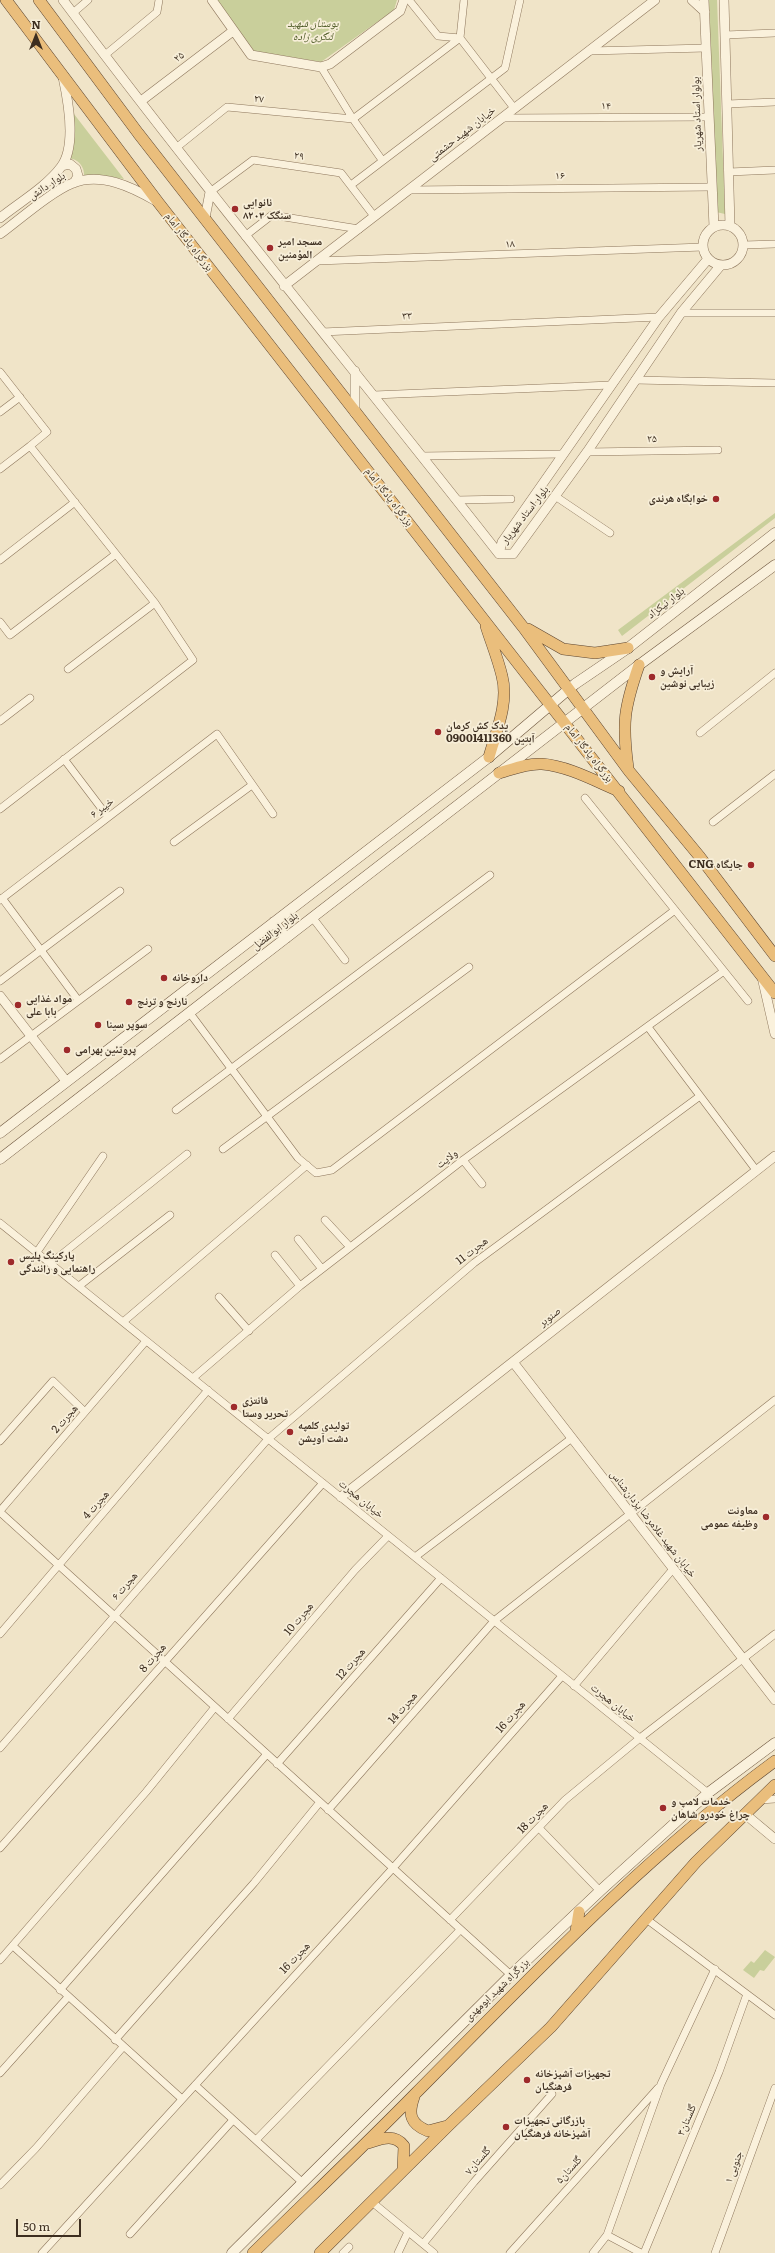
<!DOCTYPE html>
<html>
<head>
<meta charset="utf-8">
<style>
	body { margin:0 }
	#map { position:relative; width:775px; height:2253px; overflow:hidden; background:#f0e4c8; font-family:Literata,serif }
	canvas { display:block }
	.north { position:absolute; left:16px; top:16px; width:40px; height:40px; -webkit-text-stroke:3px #f7eed8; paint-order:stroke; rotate:0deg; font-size:11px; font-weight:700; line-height:16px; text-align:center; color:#3d2e20 }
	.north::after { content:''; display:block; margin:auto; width:14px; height:18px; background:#3d2e20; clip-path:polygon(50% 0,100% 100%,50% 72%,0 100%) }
	.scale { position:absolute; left:16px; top:2219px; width:65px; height:18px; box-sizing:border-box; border:2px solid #3d2e20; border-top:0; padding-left:5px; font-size:12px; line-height:14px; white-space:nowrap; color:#3d2e20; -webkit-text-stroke:3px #f7eed8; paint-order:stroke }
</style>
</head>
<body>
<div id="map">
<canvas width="775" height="2253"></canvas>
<div class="north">N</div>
<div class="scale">50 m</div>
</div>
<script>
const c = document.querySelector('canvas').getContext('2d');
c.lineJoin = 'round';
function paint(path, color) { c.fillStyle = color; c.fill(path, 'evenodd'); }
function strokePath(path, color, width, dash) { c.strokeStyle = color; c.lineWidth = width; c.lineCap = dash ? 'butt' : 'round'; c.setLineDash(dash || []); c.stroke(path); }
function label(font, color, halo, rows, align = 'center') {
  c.font = font + ' Literata,"Noto Naskh Arabic",serif'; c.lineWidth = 3.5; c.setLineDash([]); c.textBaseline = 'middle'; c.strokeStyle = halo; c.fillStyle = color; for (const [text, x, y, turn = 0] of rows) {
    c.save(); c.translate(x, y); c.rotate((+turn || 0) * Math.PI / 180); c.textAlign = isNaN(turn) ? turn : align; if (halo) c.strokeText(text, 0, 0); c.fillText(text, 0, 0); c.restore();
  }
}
paint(new Path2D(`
	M217,0H397L394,10L321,62L254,51L237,29Z
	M709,0H717L725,214L716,212Z
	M74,114L124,179L100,175L84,177C85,166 78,159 68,158L74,136Z
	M775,513V518L622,636L618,630Z
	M765,1950L775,1957L764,1971L760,1970L754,1978L743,1970L751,1961L754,1963Z`), '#c9cf9b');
const minor = new Path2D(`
	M409,0L438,36L460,38L464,0
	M73,13L88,0
	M725,35L775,33
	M589,51L706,48
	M105,55L157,12L159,0
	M321,67L353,119L382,160
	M727,104L775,102
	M503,118L709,117
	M176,148L227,107L353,119L460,38L514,108
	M729,172L775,170
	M351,185L505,68L520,0
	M409,190L712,187
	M210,192L253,160L341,173L374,216
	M245,236L272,215L359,229
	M744,245L775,244
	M317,261L703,247
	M681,313H775
	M322,332L659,317
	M0,372L47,432L30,446
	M635,380L775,383
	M374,395L611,385
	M0,412L20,397
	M587,452L718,450
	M421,456L563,454
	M0,469L30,446L155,603L193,660L0,809
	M555,496L610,533
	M456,500L511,499
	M0,560L75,502
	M0,622L10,635L116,554
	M68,669L155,603
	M0,721L30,698
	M700,733L775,673
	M64,759L108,817
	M585,798L748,1001
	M713,822L775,774
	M174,842L252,785
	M2,898L78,1000
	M0,900L217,734L273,814
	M312,917L345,960
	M0,981L120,891
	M189,1012L298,1158L316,1173L332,1170L675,910
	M648,1027L756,1170
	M0,1059L148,949
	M176,1110L490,875
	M223,1149L469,967
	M463,1160L482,1184
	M325,1220L350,1247
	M0,1223L708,1793
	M298,1239L322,1269
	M37,1252L103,1156
	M275,1255L300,1286
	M51,1263L187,1154
	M79,1286L170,1215
	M219,1297L249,1331
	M123,1322L307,1165
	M193,1378L300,1286L463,1160L724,971
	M0,1441L53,1381L85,1412
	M0,1511L146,1341
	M0,1512L511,1975
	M415,1557L572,1438
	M0,1634L208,1390
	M574,1686L673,1569
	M228,1719L355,1570L388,1536
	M0,1748L268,1439L474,1263L700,1096
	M277,1764L441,1578
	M760,1800L775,1799
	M328,1810L494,1621L775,1400
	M539,1828L600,1891
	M0,1848L323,1483
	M645,1918L775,2015
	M450,1920L565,1800L640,1738L775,1634
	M13,1946L182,2099
	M0,1960L146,1792L215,1707
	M60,1990L267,1754
	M115,2040L254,1883L320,1802
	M0,2073L68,1997
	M195,2085L303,2183
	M256,2140L460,1930
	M0,2185L36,2148L123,2047
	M372,2202L434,2253
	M130,2234L233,2120
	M607,2235L641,2253
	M423,2244L474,2182L552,2094
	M42,2253L393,1868L562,1676
	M343,2253L349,2247
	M398,2253L408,2232
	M510,2253L658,2088
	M593,2253L607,2235L661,2084L715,1969
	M644,2253L719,2072L747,1994
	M715,2253L775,2088`);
const tertiary = new Path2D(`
	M63,0C204,188 354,369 499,554
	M212,0L251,55L321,67L330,64L400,11L404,0
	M692,0L705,12
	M704,0L714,227
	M724,0L730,226
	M141,101L233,31
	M62,166L70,164L76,169L78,176L74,183
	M0,218C20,202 46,187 61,167C77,146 68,100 63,77
	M205,218L210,192
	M703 245a20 20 0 1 1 40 0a20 20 0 1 1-40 0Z
	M0,234C19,220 52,191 73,183C101,172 132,187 156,201
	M284,286L655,0
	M355,413V371
	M499,554H513L587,452L681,313L721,265
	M499,554L502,542L659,317L708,259
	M762,977L775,1034
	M0,996L66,1081
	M513,1362L775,1700
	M341,1497L775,1156
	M745,1814L775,1839`);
const secondary = new Path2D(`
	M274,922L286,938
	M0,1133L489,757L575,684L628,648L775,533
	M0,1159L639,665L775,565
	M232,2253L511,1975L600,1891L708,1793L775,1743`);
const trunk = new Path2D(`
	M6,0L158,202L775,993
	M39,0L138,133L523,627L629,771L700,857L775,956
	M486,626C491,642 498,659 502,676C509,703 496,732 489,757
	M528,629L563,649L595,653L628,648
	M628,768C622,723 624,708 639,665
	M499,773C513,769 527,763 542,764C568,766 595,781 619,791
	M576,1931L579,1912
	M414,2097C408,2114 410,2124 428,2131L447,2126
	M368,2143C381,2139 394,2133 404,2146L403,2170
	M253,2253C307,2200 362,2148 415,2094C530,1978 643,1858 775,1761
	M320,2253L449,2125L551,2027L696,1862L775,1785`);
strokePath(minor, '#8d765c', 8);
strokePath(tertiary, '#8d765c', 10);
strokePath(secondary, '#6f573f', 11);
strokePath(trunk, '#5b4430', 12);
strokePath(minor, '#faf1dc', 7);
strokePath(tertiary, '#faf1dc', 9);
strokePath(secondary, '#faf1dc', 10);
strokePath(trunk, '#eabe7c', 11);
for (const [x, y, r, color] of [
	[235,209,4,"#9e2a2b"],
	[270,248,4,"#9e2a2b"],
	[716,499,4,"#9e2a2b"],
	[652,677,4,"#9e2a2b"],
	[438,732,4,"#9e2a2b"],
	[751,865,4,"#9e2a2b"],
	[164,978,4,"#9e2a2b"],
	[129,1002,4,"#9e2a2b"],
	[18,1005,4,"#9e2a2b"],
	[98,1025,4,"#9e2a2b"],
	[67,1050,4,"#9e2a2b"],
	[11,1262,4,"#9e2a2b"],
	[234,1407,4,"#9e2a2b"],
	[290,1432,4,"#9e2a2b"],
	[766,1517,4,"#9e2a2b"],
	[663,1808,4,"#9e2a2b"],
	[527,2080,4,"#9e2a2b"],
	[506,2127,4,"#9e2a2b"]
]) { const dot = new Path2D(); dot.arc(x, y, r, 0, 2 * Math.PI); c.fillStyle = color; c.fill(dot); strokePath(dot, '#f7eed8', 1.5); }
label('italic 11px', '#4d5a26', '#f7eed8', [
	["بوستان شهید",313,24],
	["لنگری زاده",313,37]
]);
label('11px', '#3d2e20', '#f7eed8', [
	["۲۵",179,57,-37],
	["۲۷",259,99,5],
	["۱۴",606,106],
	["بولوار استاد شهریار",697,114,-92],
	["خیابان شهید حشمتی",462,134,-38],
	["۲۹",299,156,9],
	["۱۶",560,176],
	["بلوار دانش",47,186,-33],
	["بزرگراه یادگار امام",189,242,52],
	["۱۸",510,244,-2],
	["۳۳",407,316,-3],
	["۲۵",652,439,-1],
	["بزرگراه یادگار امام",389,497,52],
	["بلوار استاد شهریار",525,515,-52],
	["بلوار نیکزاد",666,603,-38],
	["بزرگراه یادگار امام",589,753,52],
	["خیبر ۶",102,808,-37],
	["بلوار ابوالفضل",275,931,-38],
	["ولایت",447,1159,-37],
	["هجرت 11",472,1251,-38],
	["صنوبر",550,1317,-38],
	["هجرت 2",65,1419,-49],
	["خیابان هجرت",361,1499,39],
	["هجرت 4",96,1505,-49],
	["خیابان شهید غلامرضا یزدان‌شناس",653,1524,52],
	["هجرت ۶",125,1586,-49],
	["هجرت 10",299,1619,-50],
	["هجرت 8",153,1658,-49],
	["هجرت 12",351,1664,-49],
	["خیابان هجرت",613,1703,39],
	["هجرت 14",403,1708,-49],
	["هجرت 16",511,1717,-49],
	["هجرت 18",533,1818,-46],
	["هجرت 16",295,1958,-47],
	["بزرگراه شهید ابومهدی",497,1990,-44],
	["گلستان۳",687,2120,-67],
	["گلستان۷",478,2161,-49],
	["جنوبی ۱",734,2167,-70],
	["گلستان۵",569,2170,-48]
]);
label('bold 11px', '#3d2e20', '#f7eed8', [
	["نانوایی",243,203],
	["۸۲۰۳ سنگک",243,216],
	["مسجد امیر",278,242],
	["المؤمنین",278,255],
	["خوابگاه هرندی",708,499,"right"],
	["آرایش و",660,671],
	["زیبایی نوشین",660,684],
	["یدک کش کرمان",446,726],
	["آبتین 09001411360",446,739],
	["CNG جایگاه",743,865,"right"],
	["داروخانه",172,978],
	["مواد غذایی",26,999],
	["بابا علی",26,1012],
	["نارنج و ترنج",137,1002],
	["سوپر سینا",106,1025],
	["پروتئین بهرامی",75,1050],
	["پارکینگ پلیس",19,1256],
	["راهنمایی و رانندگی",19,1269],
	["فانتزی",242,1401],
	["تحریر وستا",242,1414],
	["تولیدی کلمپه",298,1426],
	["دشت آویشن",298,1439],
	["معاونت",758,1511,"right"],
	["وظیفه عمومی",758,1524,"right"],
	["خدمات لامپ و",671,1802],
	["چراغ خودرو شاهان",671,1815],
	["تجهیزات آشپزخانه",535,2074],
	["فرهنگیان",535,2087],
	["بازرگانی تجهیزات",514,2121],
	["آشپزخانه فرهنگیان",514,2134]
], 'left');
</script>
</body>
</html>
